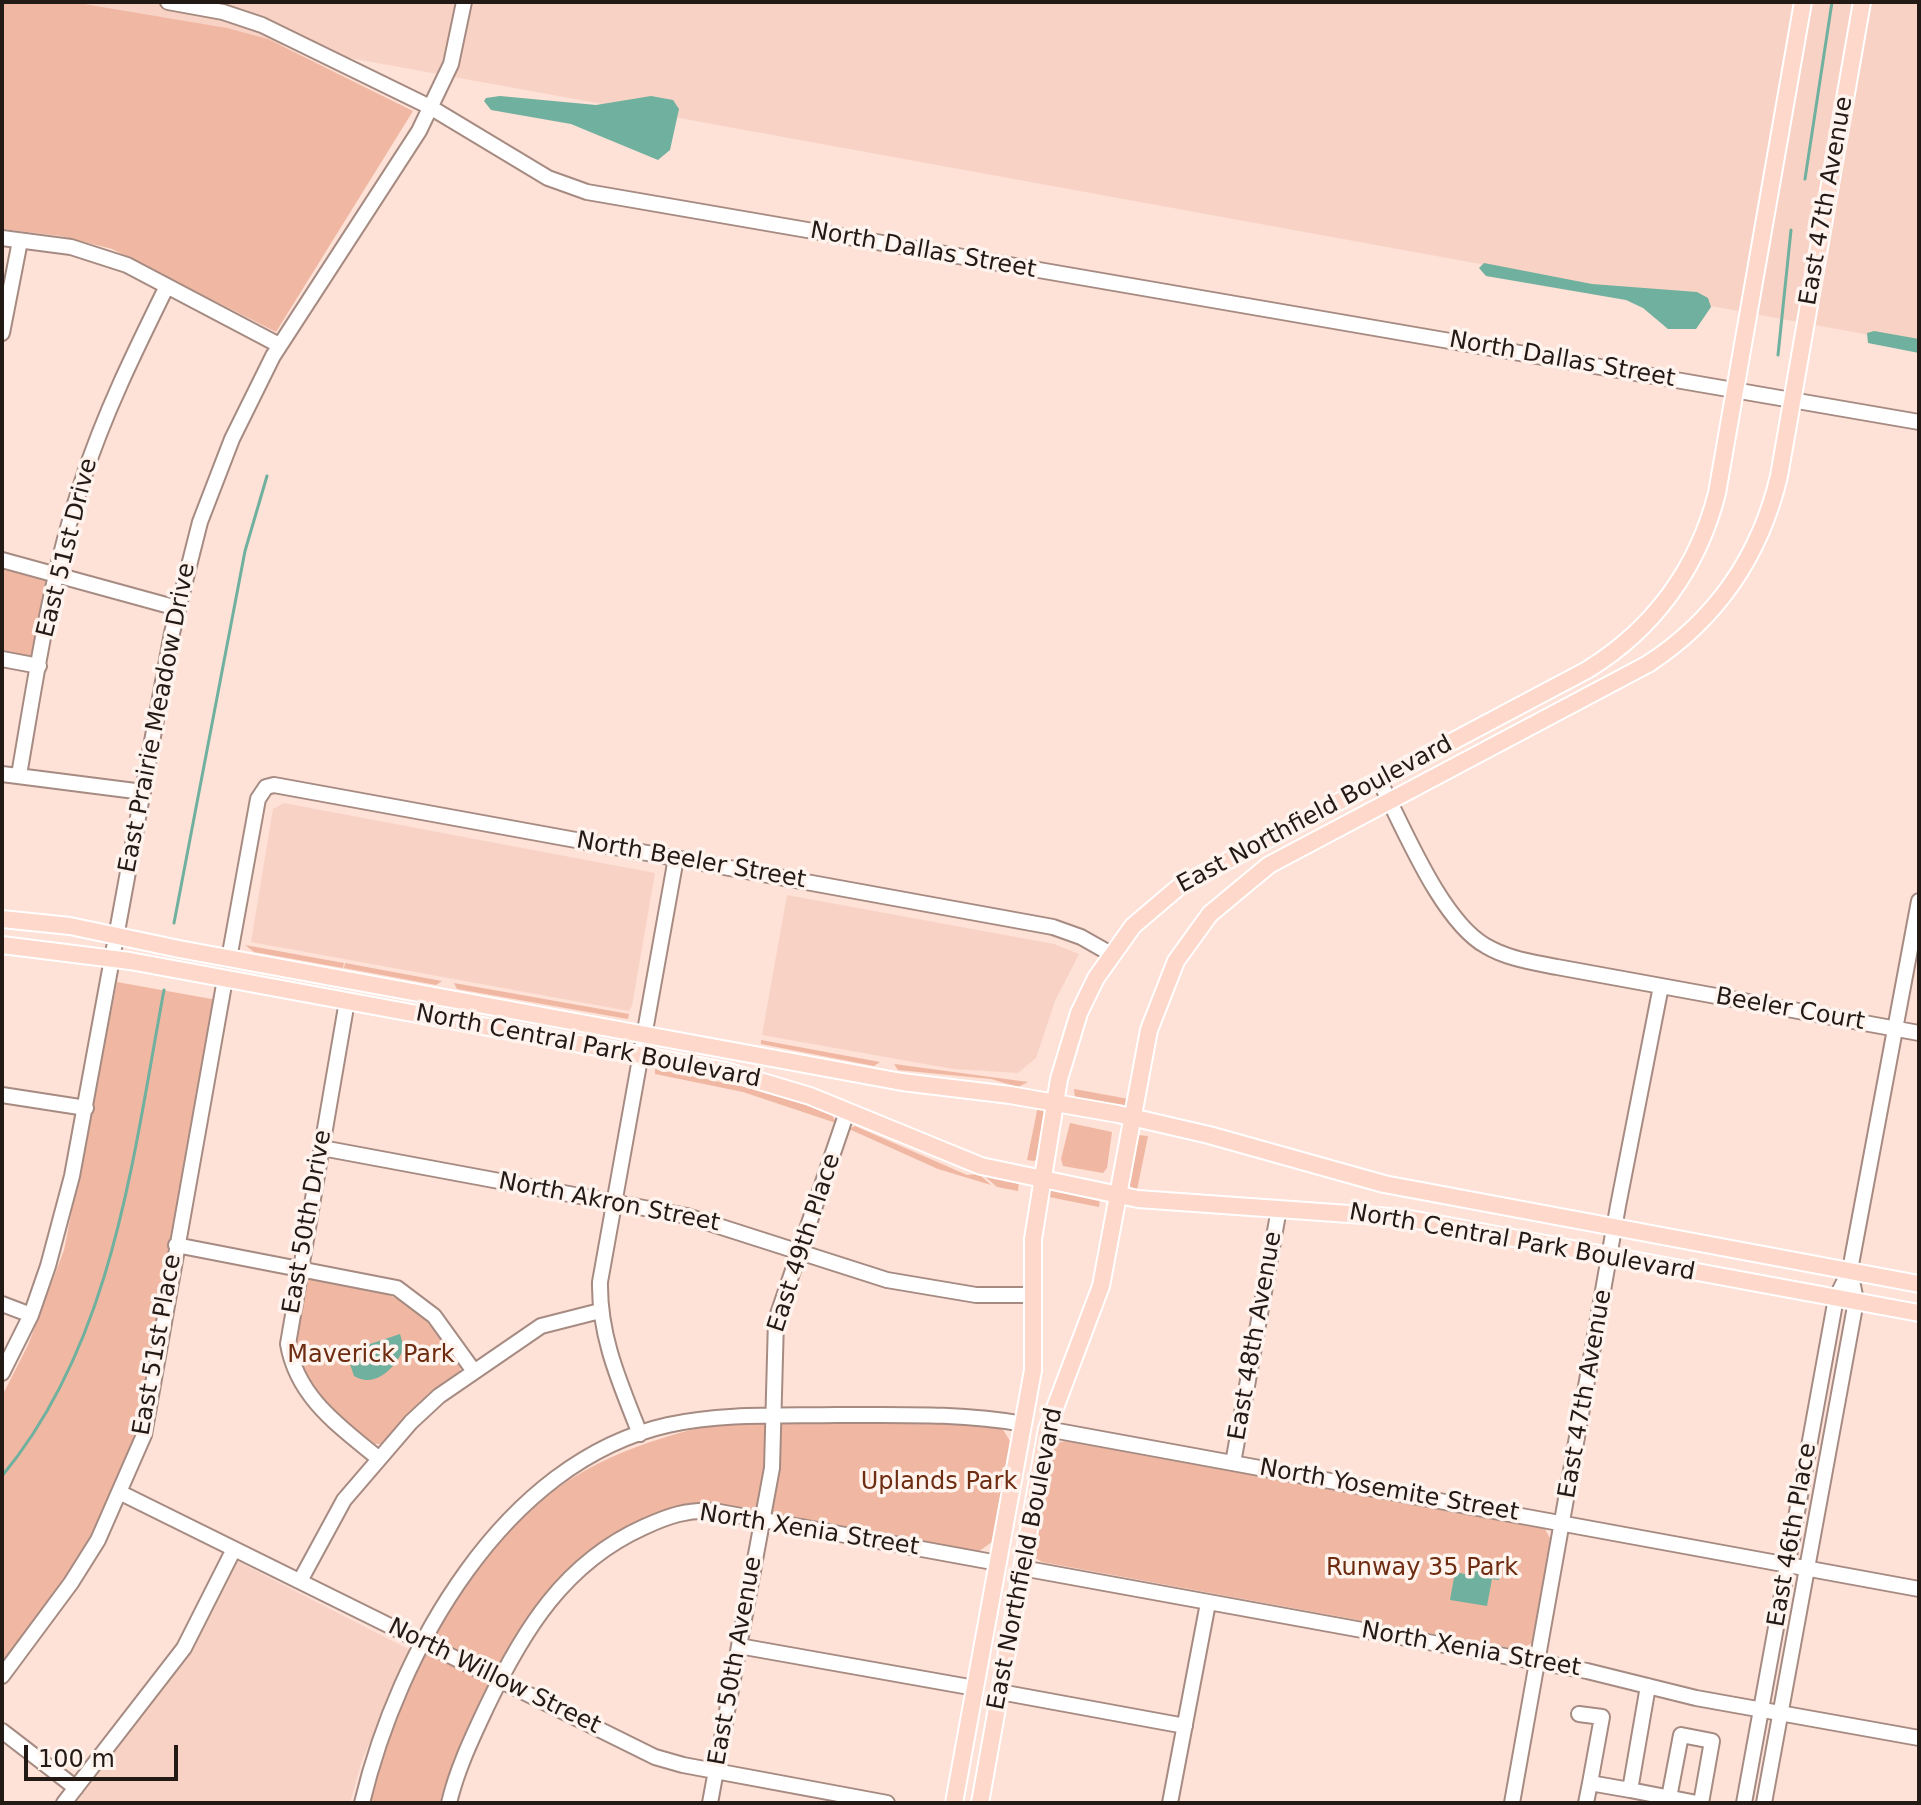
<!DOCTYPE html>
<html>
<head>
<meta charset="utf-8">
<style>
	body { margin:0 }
	#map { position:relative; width:1921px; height:1805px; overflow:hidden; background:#fee1d7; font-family:"DejaVu Sans",sans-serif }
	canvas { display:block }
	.frame { position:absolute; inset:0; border:4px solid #231915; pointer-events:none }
	.scale { position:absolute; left:24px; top:1745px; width:154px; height:36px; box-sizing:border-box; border:4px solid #231915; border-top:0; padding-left:10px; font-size:24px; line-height:28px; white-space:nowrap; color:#231915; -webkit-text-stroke:6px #fff3ee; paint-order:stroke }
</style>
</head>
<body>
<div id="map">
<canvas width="1921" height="1805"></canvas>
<div class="frame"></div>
<div class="scale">100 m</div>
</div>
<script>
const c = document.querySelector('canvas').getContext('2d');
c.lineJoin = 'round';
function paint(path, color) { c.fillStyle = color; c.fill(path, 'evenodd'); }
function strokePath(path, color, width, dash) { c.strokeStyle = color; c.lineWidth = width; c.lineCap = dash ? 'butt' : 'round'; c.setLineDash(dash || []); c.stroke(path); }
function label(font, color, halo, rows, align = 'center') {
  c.font = font + ' "DejaVu Sans",sans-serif'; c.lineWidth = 7; c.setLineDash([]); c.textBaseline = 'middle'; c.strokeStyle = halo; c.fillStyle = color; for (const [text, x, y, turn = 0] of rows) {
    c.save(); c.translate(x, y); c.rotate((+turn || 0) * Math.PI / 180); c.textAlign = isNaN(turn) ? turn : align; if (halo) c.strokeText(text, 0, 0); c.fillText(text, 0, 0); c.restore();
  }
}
paint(new Path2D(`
	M39,2H1919V344L284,46Z
	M284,803L655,873L632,1006L629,1011L251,942L273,809Z
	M787,895L1054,944L1079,954L1055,1001L1036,1058L1018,1073L953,1069L762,1035Z
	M237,1561L410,1650L362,1760L350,1803H76L191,1650Z`), '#f8d3c5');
paint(new Path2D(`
	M2,2H72L227,28L268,39L413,111L276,332L112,249L61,236L2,229Z
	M2,565L48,578L32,664L2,658Z
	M245,945L344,963L343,968L254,952Z
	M345,963L442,981L436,985L344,968Z
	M117,982L217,1000L140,1437L119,1489L74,1571L2,1668V1396L28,1345L64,1250Z
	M454,983L629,1014L628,1019L457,989Z
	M761,1040L880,1062L874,1066L761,1044Z
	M894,1064L1028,1082L1018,1087L991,1079L898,1070Z
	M655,1069L741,1086L823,1110L832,1114L836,1123L743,1092L655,1074Z
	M1074,1089L1129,1099L1125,1108L1075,1099Z
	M1038,1106L1047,1109L1038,1158L1034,1161L1027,1160Z
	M1070,1123L1112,1132L1107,1168L1103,1173L1063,1166L1061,1159Z
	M855,1126L967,1175L979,1174L991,1185L938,1169L849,1129Z
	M1138,1135L1148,1136L1137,1190L1127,1185Z
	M982,1174L1019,1181L1018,1191L997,1187Z
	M1049,1187L1100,1199L1099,1207L1044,1196Z
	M308,1276C397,1295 409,1289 461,1367L459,1374L424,1400L383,1444H375C343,1418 298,1390 294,1344C292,1325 299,1301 302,1282Z
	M963,1421L1002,1428L1010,1441L992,1542L978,1552L705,1505C580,1516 513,1624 469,1729C459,1753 445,1778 440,1803H369C410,1653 483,1501 639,1446C665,1437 693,1427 721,1425C800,1417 883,1422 963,1421Z
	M1065,1441L1545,1529L1551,1540L1533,1642L1521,1650L1042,1562L1034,1557L1031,1548L1049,1453L1055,1444Z`), '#f0b8a3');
paint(new Path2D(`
	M500,96L596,105L651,96L673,100L679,109L670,150L658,160L571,124L491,110L484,101L486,98Z
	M1484,263L1592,284L1697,292L1708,298L1711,307L1696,329H1668L1643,308L1626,300L1486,276L1479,268Z
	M1874,331L1919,339V353L1868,343L1867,333Z
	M400,1334L404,1348C396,1367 376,1389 354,1376L350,1364L355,1355L371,1363L367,1345Z
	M1477,1563L1501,1568L1499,1580L1492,1579L1487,1606L1450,1600L1455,1572L1474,1576Z`), '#6fb09e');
strokePath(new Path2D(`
	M1805,179L1832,2
	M1778,355L1791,230
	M174,923L245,551L267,476
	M2,1476C114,1341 133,1156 164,990`), '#6fb09e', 3);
const minor = new Path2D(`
	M168,2L223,12L262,25L430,107L548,178L587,192L1919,422
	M2,238L71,247L127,265L279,345
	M2,333L20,241
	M2,560L177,608
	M2,659L39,666
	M2,774L143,792
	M19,775C36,677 50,577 82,482C104,414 135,351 167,286
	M1379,780C1403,826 1441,921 1486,946C1508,959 1533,962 1557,967L1919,1033
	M229,959L258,799L266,787L274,785L1053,927L1081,937L1111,954
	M347,1001L288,1344C297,1397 339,1426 378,1458
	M2,1095L86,1108
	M322,1148L687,1216L887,1280L976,1295H1033
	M176,1245L397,1288L434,1316L473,1370
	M2,1304L31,1315
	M2,1373L31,1315L48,1266L72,1176L172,633L200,522L232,439L273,356L419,131L451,64L464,2
	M1047,1429L1919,1589
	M640,1434C620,1383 599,1337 600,1282L676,858
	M1233,1463L1279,1209
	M121,1493L655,1757L683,1765L887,1803
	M1022,1568L1587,1671L1696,1698L1919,1738
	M300,1581L344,1500L411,1422L439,1396L541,1326L600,1311
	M739,1646L975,1688
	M2,1676L71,1583L98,1540L144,1435L225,979
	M1648,1686L1630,1790L1697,1803
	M1000,1692L1185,1726
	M1579,1714L1602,1717L1590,1783L1630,1790
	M2,1731L76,1788
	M64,1803L184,1648L234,1549
	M362,1803C398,1652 503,1462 668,1425C723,1413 780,1416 837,1415C900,1415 962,1413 1024,1424
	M449,1803C457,1769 472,1738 487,1706C523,1631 564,1563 644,1527C668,1516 688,1509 714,1511L998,1563
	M710,1803L772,1468L776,1320L847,1112
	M1170,1803L1208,1603
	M1512,1803L1618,1206L1661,986
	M1586,1803L1590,1783
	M1668,1803L1681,1735L1712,1741L1701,1803
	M1744,1803L1836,1298L1850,1270L1919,901
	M1764,1803L1856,1301L1850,1270`);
const major = new Path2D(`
	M2,919L70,926L179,949L902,1082L1010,1095L1118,1114L1209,1135L1384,1184L1919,1284
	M2,945L130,961L726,1071L810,1096L981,1166L1138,1199L1405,1218L1919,1313
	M954,1803L1033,1370V1239L1059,1079L1079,1013L1096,978L1133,926L1180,886L1587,670C1654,629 1698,568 1717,493L1803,2
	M980,1803L1047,1429L1101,1286L1149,1030L1176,961L1210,914L1269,865L1648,664C1717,619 1760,556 1779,476L1862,2`);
strokePath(minor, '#a68b82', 18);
strokePath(major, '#fff', 20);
strokePath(minor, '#fff', 14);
strokePath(major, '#fdd8cb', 16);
label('24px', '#231915', '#fff3ee', [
	["East 47th Avenue",1827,201,-80],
	["North Dallas Street",923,251,10],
	["North Dallas Street",1562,360,10],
	["East 51st Drive",68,548,-76],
	["East Prairie Meadow Drive",158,718,-79],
	["East Northfield Boulevard",1315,815,-28],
	["North Beeler Street",691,861,10],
	["Beeler Court",1790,1010,10],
	["North Central Park Boulevard",588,1047,11],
	["North Akron Street",609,1203,11],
	["East 50th Drive",308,1222,-80],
	["East 49th Place",805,1243,-72],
	["North Central Park Boulevard",1522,1243,10],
	["East 48th Avenue",1256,1336,-80],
	["East 51st Place",158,1345,-80],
	["East 47th Avenue",1586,1394,-80],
	["North Yosemite Street",1389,1491,10],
	["North Xenia Street",809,1531,9],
	["East 46th Place",1793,1535,-80],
	["East Northfield Boulevard",1026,1559,-79],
	["North Xenia Street",1471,1650,10],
	["East 50th Avenue",736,1661,-80],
	["North Willow Street",494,1677,26]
]);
label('24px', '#6e2c11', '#fff3ee', [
	["Maverick Park",371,1356],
	["Uplands Park",939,1483],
	["Runway 35 Park",1422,1569]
]);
</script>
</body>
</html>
